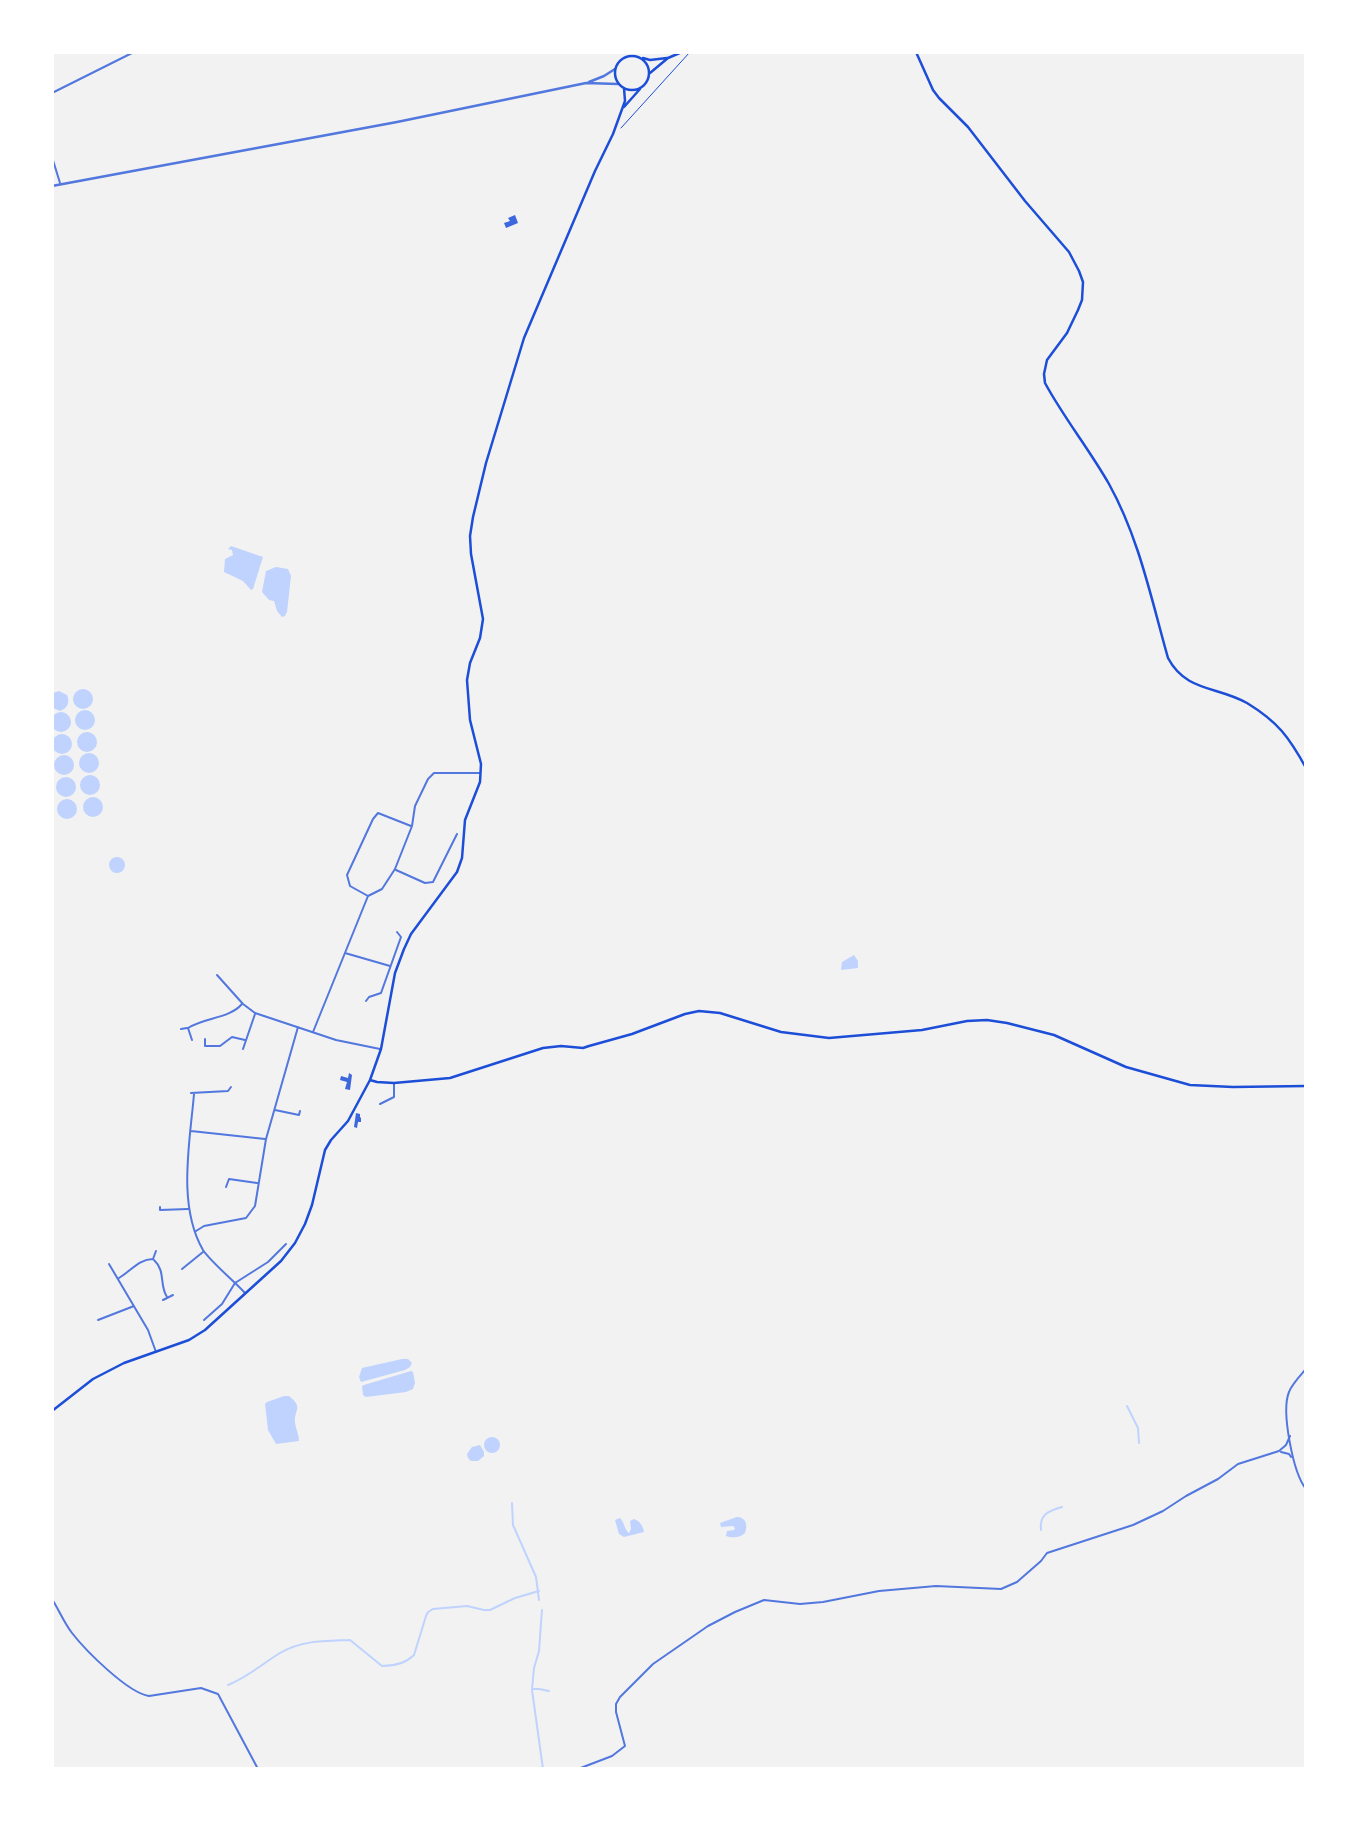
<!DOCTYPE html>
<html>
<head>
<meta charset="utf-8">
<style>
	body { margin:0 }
	#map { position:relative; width:1358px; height:1821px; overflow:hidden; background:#f2f2f2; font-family:"Work Sans",sans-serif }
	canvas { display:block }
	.frame { position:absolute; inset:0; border:54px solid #fff; pointer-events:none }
</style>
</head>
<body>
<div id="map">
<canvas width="1358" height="1821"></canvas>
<div class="frame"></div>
</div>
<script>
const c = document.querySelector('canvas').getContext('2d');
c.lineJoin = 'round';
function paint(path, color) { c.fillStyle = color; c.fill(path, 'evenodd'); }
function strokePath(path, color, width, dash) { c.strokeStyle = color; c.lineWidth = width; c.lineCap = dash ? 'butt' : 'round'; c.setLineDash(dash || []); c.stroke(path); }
paint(new Path2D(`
	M231,546L263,557L253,589L251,590L243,581L224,572L225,559L233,555L232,550L228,549Z
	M276,567L288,569L291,576L287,612L285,616L282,617L277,611L274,601L269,600L262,592L266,571Z
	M73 699a10 10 0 1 1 20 0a10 10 0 1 1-20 0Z
	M59,691L67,695C70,702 68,708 60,711L53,708V693Z
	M75 720a10 10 0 1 1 20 0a10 10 0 1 1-20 0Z
	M51 722a10 10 0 1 1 20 0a10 10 0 1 1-20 0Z
	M77 742a10 10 0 1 1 20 0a10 10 0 1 1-20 0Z
	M52 744a10 10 0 1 1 20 0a10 10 0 1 1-20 0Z
	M79 763a10 10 0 1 1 20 0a10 10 0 1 1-20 0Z
	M54 765a10 10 0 1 1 20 0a10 10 0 1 1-20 0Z
	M80 785a10 10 0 1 1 20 0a10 10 0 1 1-20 0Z
	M56 787a10 10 0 1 1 20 0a10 10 0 1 1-20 0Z
	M83 807a10 10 0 1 1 20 0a10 10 0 1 1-20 0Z
	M57 809a10 10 0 1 1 20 0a10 10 0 1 1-20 0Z
	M109 865a8 8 0 1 1 16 0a8 8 0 1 1-16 0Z
	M854,955L858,961V968L841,970L842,962Z
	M402,1359H408L412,1363L410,1367L405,1370L361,1382L359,1377L362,1368Z
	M411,1371L413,1372L415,1383L413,1389L406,1392L366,1397L363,1395L362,1386L364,1385Z
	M284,1396H289C304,1408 294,1409 295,1423C296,1429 299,1435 299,1441L276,1444L268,1430L265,1404L267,1402Z
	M484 1445a8 8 0 1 1 16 0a8 8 0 1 1-16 0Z
	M480,1445L484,1452V1456L478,1461H471L468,1458L467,1454L472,1447Z
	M737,1517C746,1517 748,1525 745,1533C740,1538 732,1538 726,1536L727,1531L734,1530L735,1528L733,1526L721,1527L720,1523Z
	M620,1518C625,1523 624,1529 629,1533L631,1529L630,1521L634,1519C640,1521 643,1526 644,1532L624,1537L619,1534L615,1520Z`), '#bfd3fe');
strokePath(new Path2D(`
	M1127,1406L1138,1428L1139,1443
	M512,1503L513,1525L536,1577L539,1600
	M1041,1530C1039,1514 1049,1511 1062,1507
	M542,1610L539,1651L534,1668L532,1689H539L549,1691
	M228,1685C248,1677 262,1664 280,1653C302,1640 325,1641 350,1640L382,1666C393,1666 406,1663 414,1655L426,1616L428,1612L433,1609L467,1606L484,1610H490L515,1598L539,1591
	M532,1690L543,1769`), '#bfd3fe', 2);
paint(new Path2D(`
	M515,215L518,223L506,228L504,223L510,221L508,218Z
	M349,1073L352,1075L350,1090L345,1089L347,1082L340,1080L341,1076L348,1078Z
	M356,1113L360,1114V1117L361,1118V1122H358L357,1128L354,1127Z`), '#3d67dc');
strokePath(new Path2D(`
	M621,128L690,52`), '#1d4ed8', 1);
strokePath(new Path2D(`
	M52,93L134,52
	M52,157L60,183
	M396,870L425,883L433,882L457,834
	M368,896L350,886L347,875L373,819L378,813L411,826
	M345,953L390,966
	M217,975L243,1004L255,1013L336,1040L380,1049
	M366,1001L369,997L381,993L401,937L397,932
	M181,1029L187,1028
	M313,1032L368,896L382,889L395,869L412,826L415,806L428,779L434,773H480
	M205,1039V1046H220L232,1037L245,1040
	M192,1040L188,1028C205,1017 229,1019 242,1004
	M243,1049L255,1014
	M191,1093L228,1091L231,1087
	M194,1094C190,1142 177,1205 203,1250C210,1261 235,1282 245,1293
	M380,1104L394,1097V1084
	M275,1110L299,1115L300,1111
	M191,1131L265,1139
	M226,1187L229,1179L257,1183
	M160,1207V1210L188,1209
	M196,1231L204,1226L246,1218L255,1206L266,1139L298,1027
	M154,1260C166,1271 159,1285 167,1297
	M109,1264L148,1330L156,1352
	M182,1269L203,1252
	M119,1278C131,1271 139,1259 153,1259L156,1251
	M163,1300L173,1295
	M98,1320L134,1306
	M204,1320L222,1304L235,1283L268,1262L286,1244
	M1306,1369C1300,1376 1292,1384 1289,1392C1281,1411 1293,1473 1306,1489
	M1281,1452L1289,1454L1291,1457
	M52,1599C59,1610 64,1623 72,1633C86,1651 128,1693 149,1696L201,1688L218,1694L258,1769
	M578,1769L612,1756L625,1746L616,1712V1704L620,1697L653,1664L708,1626L735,1612L764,1600L800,1604L823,1602L879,1591L936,1586L1001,1589L1017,1582L1041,1561L1047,1553L1133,1525L1163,1511L1186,1496L1218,1479L1238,1464L1279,1451L1286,1445L1290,1436`), '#5277de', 2);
strokePath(new Path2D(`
	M589,82L604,76L615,69
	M52,186L397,122L586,83L618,84`), '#5277de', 2.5);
strokePath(new Path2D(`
	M916,52L933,90L939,98L968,127L1025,201L1069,252L1079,271L1083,282L1082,300L1078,310L1067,333L1047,360L1044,374L1045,383C1064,418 1089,449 1109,484C1139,538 1151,598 1168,658C1186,692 1217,686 1247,703C1278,722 1289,737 1306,768`), '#1d4ed8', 2.5);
strokePath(new Path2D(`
	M615 73a17 17 0 1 1 34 0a17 17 0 1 1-34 0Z
	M643,58L650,60L667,58
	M650,73L668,58L682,52
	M624,107L640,89
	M370,1080L377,1082L394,1083L450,1078L543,1048L561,1046L583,1048L589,1046L632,1034L685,1014L699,1011L720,1013L781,1032L829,1038L922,1030L967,1021L987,1020L1007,1023L1054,1035L1126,1067L1190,1085L1233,1087L1306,1086
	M52,1411L93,1379L124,1363L189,1340L205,1330L281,1261L295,1243L305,1224L312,1205L325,1150L331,1140L348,1121L370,1080L381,1049L395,973L404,949L411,934L457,872L462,858L465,820L480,782L481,764L470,720L467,680L470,663L480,638L483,619L471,554L470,536L473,517L486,463L524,338L595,171L613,134L625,101L624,88`), '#1d4ed8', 2.5);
</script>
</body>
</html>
